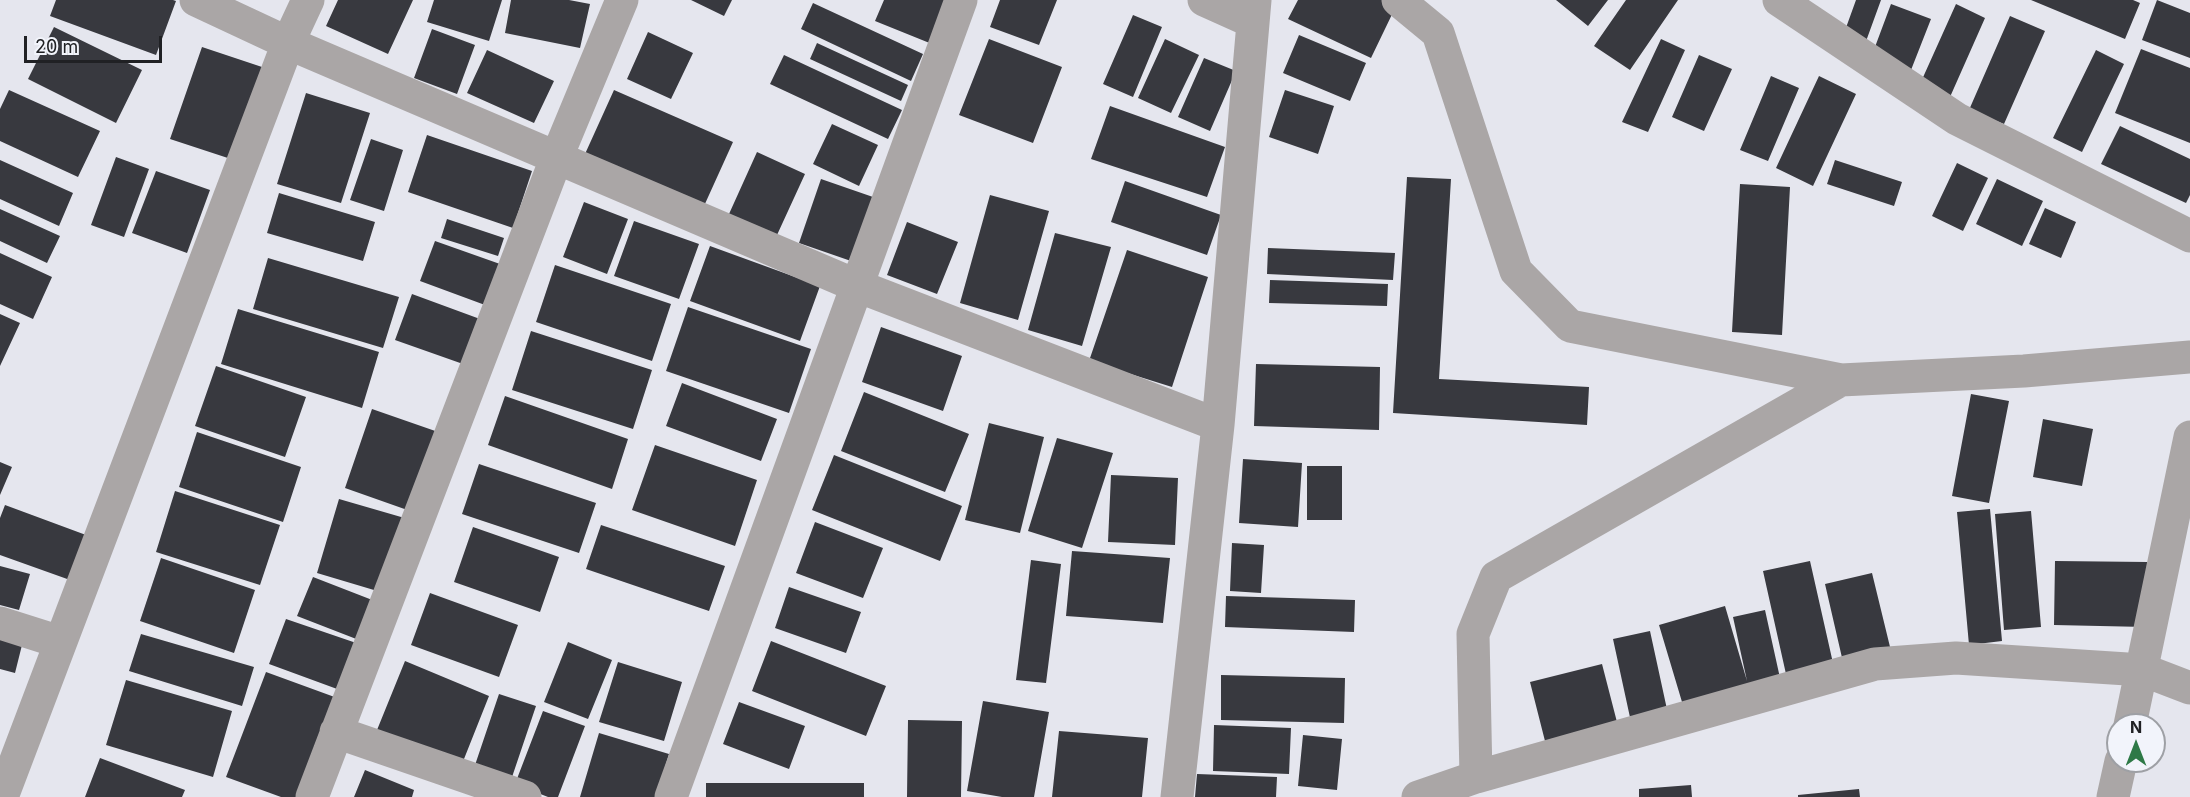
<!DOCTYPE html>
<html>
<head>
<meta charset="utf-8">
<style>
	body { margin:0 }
	#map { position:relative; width:2190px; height:797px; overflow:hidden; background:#e5e6ee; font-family:Inter,sans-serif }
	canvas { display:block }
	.north { position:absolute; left:2106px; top:713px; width:60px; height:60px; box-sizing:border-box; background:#f2f4fb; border:2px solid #9ea0a5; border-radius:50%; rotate:0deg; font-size:16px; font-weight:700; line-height:24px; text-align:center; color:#202124 }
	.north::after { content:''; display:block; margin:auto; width:21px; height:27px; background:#2e7947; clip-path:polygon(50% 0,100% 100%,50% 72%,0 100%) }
	.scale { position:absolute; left:24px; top:36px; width:138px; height:27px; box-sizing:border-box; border:3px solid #202124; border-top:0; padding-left:8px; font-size:18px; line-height:21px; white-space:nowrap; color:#202124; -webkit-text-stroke:4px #f2f4fb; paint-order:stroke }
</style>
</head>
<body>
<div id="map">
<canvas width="2190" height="797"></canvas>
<div class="north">N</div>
<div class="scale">20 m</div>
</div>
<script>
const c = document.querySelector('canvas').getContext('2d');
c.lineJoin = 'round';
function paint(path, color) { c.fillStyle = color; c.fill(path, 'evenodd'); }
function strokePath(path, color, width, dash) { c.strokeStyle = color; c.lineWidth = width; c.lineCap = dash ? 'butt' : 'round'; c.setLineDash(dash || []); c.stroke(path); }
paint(new Path2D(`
	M56,0H173L176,1L156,55L50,16Z
	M338,0H413L388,54L326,26Z
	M434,0H502L489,41L427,22Z
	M511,0H569L590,4L580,48L505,33Z
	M691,0H732L724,16Z
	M884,0H950L932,44L875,21Z
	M1000,0H1057L1039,45L990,27Z
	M1298,0H1388L1397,4L1371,58L1288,19Z
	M1556,0H1608L1588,26Z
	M1626,0H1678L1630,70L1594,46Z
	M1856,0H1881L1865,44L1843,36Z
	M2031,0H2133L2140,3L2125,39Z
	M2157,0L2190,13V58L2142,40Z
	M813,3L923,54L911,81L801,29Z
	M1891,4L1931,19L1911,70L1872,55Z
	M1956,4L1985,18L1950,97L1920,84Z
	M1133,15L1162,27L1133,97L1103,84Z
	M2010,16L2045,31L2004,124L1969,110Z
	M54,27L142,70L116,123L28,79Z
	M432,29L475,45L457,94L414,78Z
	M648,32L693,53L671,99L627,79Z
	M1299,35L1366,63L1350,101L1283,73Z
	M989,39L1062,67L1033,143L959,115Z
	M1165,39L1199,55L1171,113L1138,98Z
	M1661,39L1685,50L1648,132L1622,122Z
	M817,43L908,85L901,101L810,59Z
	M202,47L268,69L237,161L170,139Z
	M2141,49L2190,68V143L2115,113Z
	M487,50L554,81L534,123L467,93Z
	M2096,50L2124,64L2082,152L2053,138Z
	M784,55L902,110L888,139L770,84Z
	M1699,55L1732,69L1704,131L1672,117Z
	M1204,58L1236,71L1210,131L1178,117Z
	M1771,76L1799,88L1768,161L1740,150Z
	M1819,76L1856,94L1813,186L1776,168Z
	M9,90L100,131L78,177L0,141V109Z
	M614,90L733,142L704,206L585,154Z
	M1285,90L1334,106L1318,154L1269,137Z
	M306,93L370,113L341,203L277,184Z
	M1110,106L1225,147L1207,197L1091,159Z
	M832,124L878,145L859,186L813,164Z
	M2120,126L2190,159V195L2186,203L2101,164Z
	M427,135L532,171L513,228L408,192Z
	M371,139L403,150L384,211L350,200Z
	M757,152L805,174L777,235L729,214Z
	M116,157L149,169L124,237L91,225Z
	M0,160L73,193L59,226L0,199Z
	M1835,160L1902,182L1894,206L1827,184Z
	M1957,163L1988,178L1963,231L1932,216Z
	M156,171L210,190L187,253L132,233Z
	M1407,177L1451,179L1439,379L1589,387L1587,425L1393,413Z
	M821,179L873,197L851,261L799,243Z
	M1997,179L2043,201L2022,246L1976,224Z
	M1125,181L1221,215L1207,255L1111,222Z
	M1740,184L1790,187L1782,335L1732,332Z
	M279,193L375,222L363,261L267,233Z
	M990,195L1049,211L1018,320L960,303Z
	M584,202L628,219L607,274L563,257Z
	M2045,208L2076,222L2061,258L2029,244Z
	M0,209L60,236L47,263L0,241Z
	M447,219L504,238L498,256L441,238Z
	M634,221L699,244L679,299L614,276Z
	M907,222L958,242L937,294L887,275Z
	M1055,233L1111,247L1082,346L1028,330Z
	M435,241L500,264L485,305L420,281Z
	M710,246L820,286L800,341L690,301Z
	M1268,248L1395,253L1393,280L1267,274Z
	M1127,250L1208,277L1172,387L1089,361Z
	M0,253L52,277L33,319L0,304Z
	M268,258L399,297L383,348L253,309Z
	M555,265L671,304L652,361L536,322Z
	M1270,280L1388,284L1387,306L1269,303Z
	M412,294L480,319L463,364L395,340Z
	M688,307L811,349L789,413L666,371Z
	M238,309L379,352L362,408L221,364Z
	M0,314L20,323L0,366Z
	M881,327L962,356L943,411L862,382Z
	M531,331L652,370L633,429L512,390Z
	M1256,364L1380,367L1379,430L1254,426Z
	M216,366L306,397L285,457L195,426Z
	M682,383L777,419L761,461L666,426Z
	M864,392L969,434L945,492L841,451Z
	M1971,394L2009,401L1989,503L1952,496Z
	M505,396L628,439L612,489L488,445Z
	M372,409L441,433L413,512L345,488Z
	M2043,419L2093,429L2082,486L2033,477Z
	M989,423L1044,437L1020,533L965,520Z
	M197,432L301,467L283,522L179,487Z
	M1057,438L1113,453L1082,548L1028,531Z
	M655,445L757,480L735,546L632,510Z
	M834,455L962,506L940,561L812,510Z
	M1243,459L1302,463L1298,527L1239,523Z
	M0,462L12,467L0,495Z
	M479,464L596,503L579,553L462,514Z
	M1307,466H1342V520H1307Z
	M1111,475L1178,478L1175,545L1108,542Z
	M175,491L280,525L260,585L156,552Z
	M339,499L408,519L384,593L317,573Z
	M5,505L86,535L70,580L0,555V518Z
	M1990,509L2002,641L1969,645L1957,512Z
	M2031,511L2041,627L2004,630L1995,514Z
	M815,522L883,548L863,598L796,573Z
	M601,525L725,566L709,611L586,569Z
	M473,527L559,557L540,612L454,582Z
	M1232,543L1264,545L1261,593L1230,591Z
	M1072,551L1170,558L1163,623L1066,616Z
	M161,558L255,590L234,653L140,621Z
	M1031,560L1061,564L1046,683L1016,680Z
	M1810,561L1835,672L1788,683L1763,571Z
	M2055,561L2147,562L2146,627L2054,625Z
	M0,566L30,574L19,610L0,605Z
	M1872,573L1891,651L1843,662L1825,584Z
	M313,577L380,603L364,642L297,616Z
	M789,587L861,612L846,653L775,628Z
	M430,593L518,625L499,677L411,645Z
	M1226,596L1355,600L1354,632L1225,627Z
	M1725,606L1747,681L1733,617L1765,610L1782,687L1685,712L1659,625Z
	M286,619L365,646L348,693L269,664Z
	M1650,631L1668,714L1631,722L1613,639Z
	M141,634L254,667L242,706L129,671Z
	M0,639L22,645L15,673L0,669Z
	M771,641L886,686L866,736L752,691Z
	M568,642L612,660L588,719L544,702Z
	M405,661L489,696L462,764L377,730Z
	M618,662L682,682L664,741L599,722Z
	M1602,664L1618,726L1546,745L1530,682Z
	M266,672L340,699L303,797H281L226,777Z
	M1221,675L1345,678L1344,723L1221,720Z
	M126,680L232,711L213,777L106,745Z
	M499,694L536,706L510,783L473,771Z
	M983,701L1049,712L1034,797H1002L967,791Z
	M739,702L805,726L789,769L723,744Z
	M543,711L585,726L558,797H548L515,784Z
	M908,720L962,721L961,797H907Z
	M1214,725L1291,728L1289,774L1213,771Z
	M1059,731L1148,738L1142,797H1052Z
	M599,733L669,754L656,797H580Z
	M1303,735L1342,739L1337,790L1298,786Z
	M100,758L185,790L182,797H85Z
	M365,770L414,790L412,797H354Z
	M1197,774L1277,777L1276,797H1195Z
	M706,783H864V797H706Z
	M1691,785L1692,797H1639V789Z
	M1859,789L1860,797H1798V795Z`), '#38393f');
strokePath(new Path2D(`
	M196,0L288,43L855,285L1218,425
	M1204,0L1253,22
	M1398,0L1438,33L1516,271L1570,326L1841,380L2024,371L2190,357
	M1779,0L1957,119L2190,236
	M0,623L60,642
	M2130,725L2190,437
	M336,732L525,797
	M1476,777L1473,634L1496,577L1841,380
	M2,797L288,43L308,0
	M312,797L556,159L622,0
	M671,797L961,0
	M1177,797L1218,425L1255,0
	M1418,797L1476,777L1875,664L1956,658L2143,670L2190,688
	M2113,797L2121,761`), '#aaa6a6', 33);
</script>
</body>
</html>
